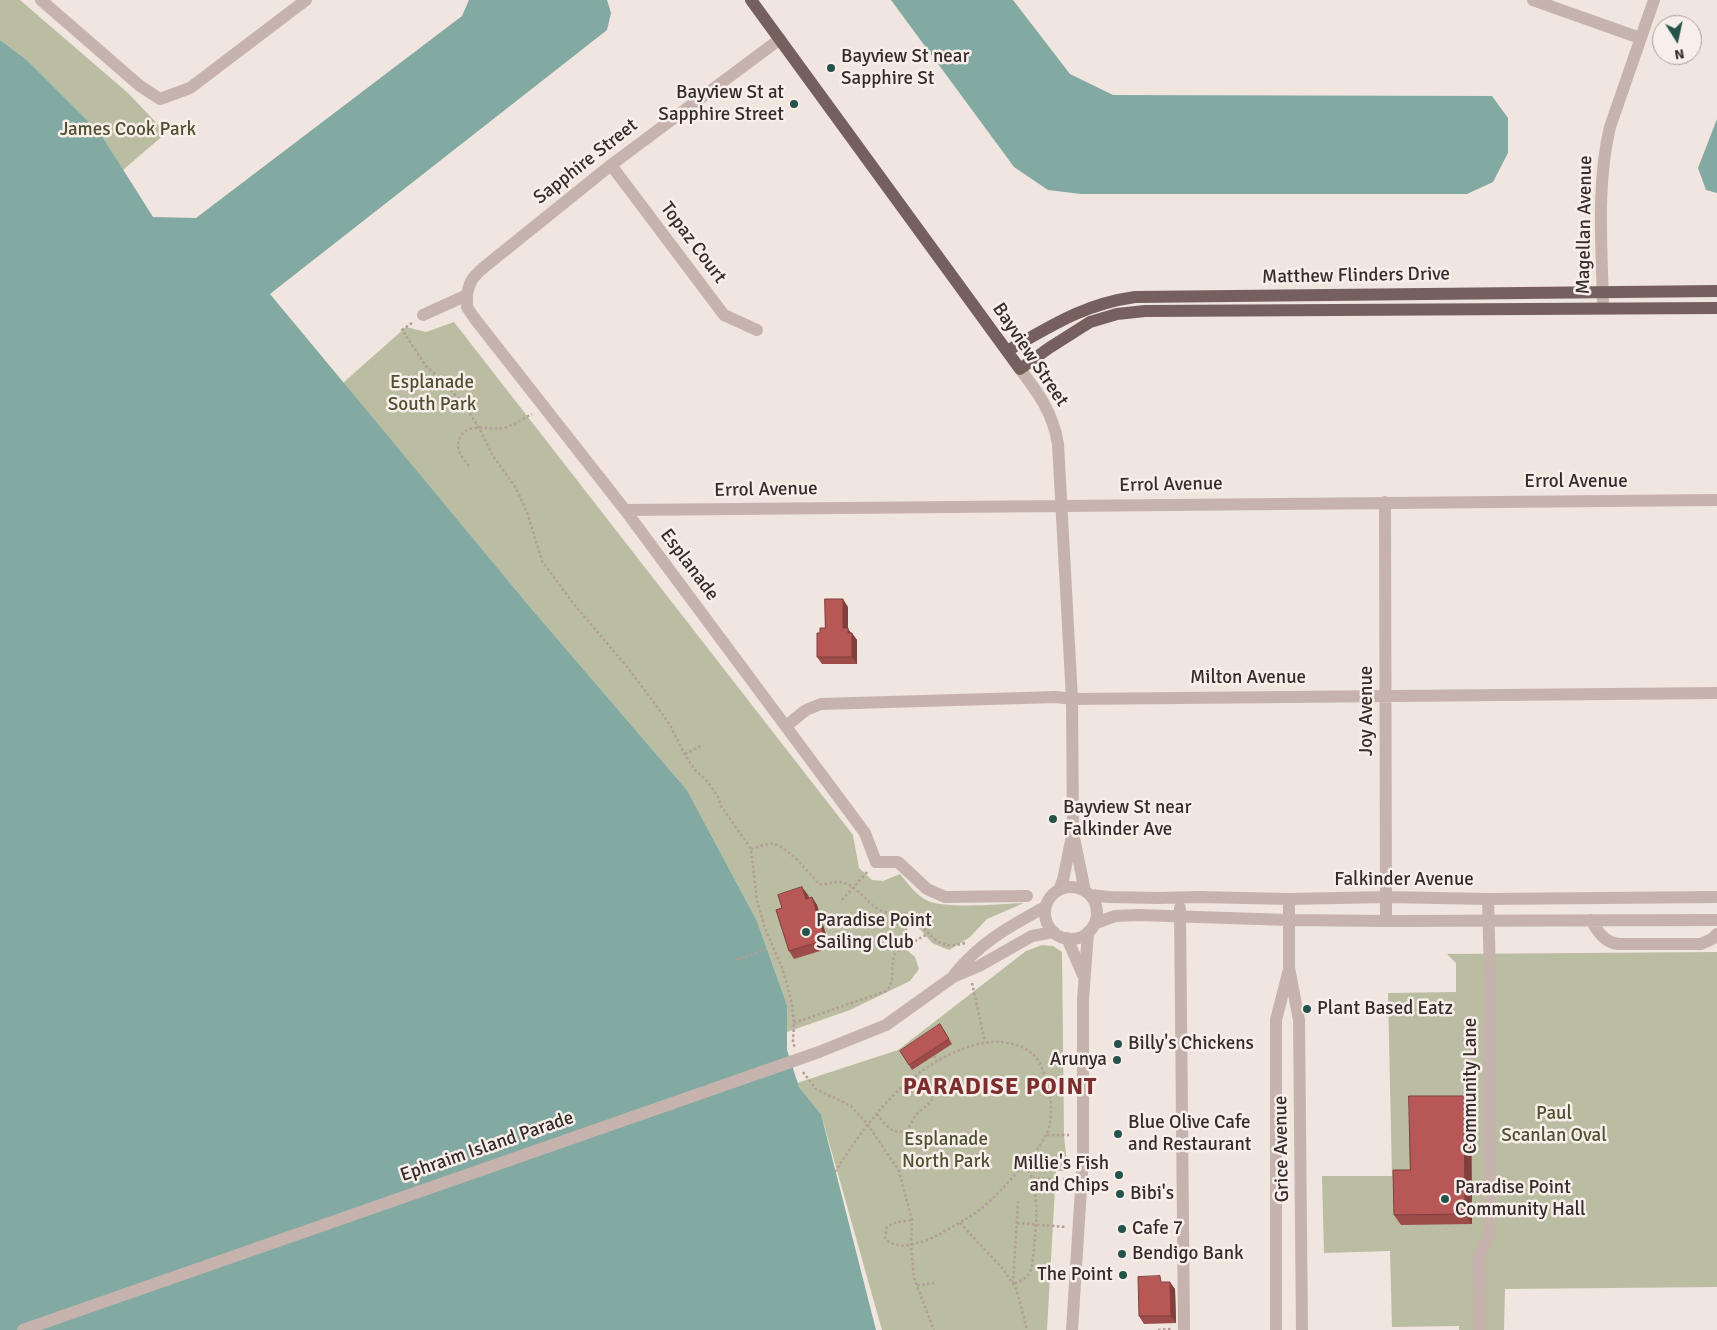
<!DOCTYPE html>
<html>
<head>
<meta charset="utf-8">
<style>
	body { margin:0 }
	#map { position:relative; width:1717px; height:1330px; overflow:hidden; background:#f0e5df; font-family:Signika,sans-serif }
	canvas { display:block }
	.north { position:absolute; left:1652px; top:15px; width:50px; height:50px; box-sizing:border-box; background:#f8efeb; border:1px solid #aaa19e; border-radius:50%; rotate:170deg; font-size:14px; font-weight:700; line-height:20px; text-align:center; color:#362c2a }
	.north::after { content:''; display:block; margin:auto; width:18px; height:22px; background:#25534b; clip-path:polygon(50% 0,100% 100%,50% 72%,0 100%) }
</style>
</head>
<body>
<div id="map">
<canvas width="1717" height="1330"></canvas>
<div class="north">N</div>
</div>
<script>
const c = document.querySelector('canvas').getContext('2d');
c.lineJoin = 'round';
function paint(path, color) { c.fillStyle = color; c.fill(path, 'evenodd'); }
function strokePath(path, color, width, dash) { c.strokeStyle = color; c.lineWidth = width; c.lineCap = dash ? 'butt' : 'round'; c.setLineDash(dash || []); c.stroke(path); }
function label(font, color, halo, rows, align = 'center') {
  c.font = font + ' Signika,sans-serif'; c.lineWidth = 5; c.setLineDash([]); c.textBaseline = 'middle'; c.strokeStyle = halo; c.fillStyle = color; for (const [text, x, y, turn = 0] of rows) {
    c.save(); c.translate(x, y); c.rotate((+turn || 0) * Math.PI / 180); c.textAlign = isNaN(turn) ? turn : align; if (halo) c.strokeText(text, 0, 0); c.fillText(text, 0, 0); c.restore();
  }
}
paint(new Path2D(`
	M0,0H20L128,93L166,133L123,170L100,133L27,60L0,40Z
	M454,322L853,835L859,868L872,880L883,881L900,874C908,884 917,896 928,901C950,909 999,904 1024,903L987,919L970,937L949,950L932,943L919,928L907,918L908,951L915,957L919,969L910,981L850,1010L787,1032V1005L757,921L687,790L530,607L343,383L406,327L426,332Z
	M1042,945L1053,946L1062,952L1064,1136L1068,1171H1056L1047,1330H882L821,1114L799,1087L797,1083L898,1050L1026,951Z
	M1717,952V1287L1505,1289L1504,1330H1459V1326L1392,1327L1390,1251L1324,1253L1322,1176H1392L1388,993L1456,992V963L1447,954Z`), '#babda1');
paint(new Path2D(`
	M469,0H607L611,13L607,30L270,294L530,607L687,790L757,921L787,1005V1050L799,1087L821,1114L876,1330H0V40L27,60L100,133L153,217L196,218L462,16Z
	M891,0H1013L1070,74L1113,95L1492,96L1508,118V153L1493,182L1467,194H1081L1048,190L1014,167Z
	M1717,119V193L1706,190L1698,168Z`), '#82aaa2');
strokePath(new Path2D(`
	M412,323L402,330L426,366L447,385L467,409L479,428L493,456L516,488L528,515L542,561L573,603L628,668L652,700L670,725L685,755L696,771L708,782L718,797L721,806L751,849L757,901L765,928L782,968L788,988L792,1005L794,1023L793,1041L795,1048
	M469,466C463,458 454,449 460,438C468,420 494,432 507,427C516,424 524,418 532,414
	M685,754L703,745
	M751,849C758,847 767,843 774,844C788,847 810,874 819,884C826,885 832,882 838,882C856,882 867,905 882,911C891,915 902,910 912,916C915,918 917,921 920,924C935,940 941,950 965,943
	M842,900L868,871
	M736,960L767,949
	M972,983L985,1042
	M794,1023L886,991C897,981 889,966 895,954C897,950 923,937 929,933
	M934,1056L938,1061
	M803,1072L816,1089L851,1106L868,1125L899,1171L912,1220L911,1245L914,1278L934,1330
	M877,1114C884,1123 895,1139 908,1128C912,1124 913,1118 917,1114C922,1108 930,1105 933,1097L923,1087L916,1076
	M1047,1135H1069
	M835,1172C867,1121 908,1067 968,1047C981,1043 994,1040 1008,1043C1023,1046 1035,1052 1041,1066C1050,1084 1055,1114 1047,1133C1042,1144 1033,1154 1025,1163C1014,1176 1002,1190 989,1202C974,1216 955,1225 938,1235C924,1242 897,1253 885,1238L887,1227L893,1223L912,1220
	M1033,1178L1070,1180
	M1018,1201L1013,1284C1028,1278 1031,1275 1033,1259C1036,1223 1041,1196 1026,1162
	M960,1223L1002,1268L1016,1288L1027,1330
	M1017,1223L1066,1227
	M917,1285L936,1283
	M1158,1330L1171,1329`), '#b29d97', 2.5, [2.5, 2.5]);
strokePath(new Path2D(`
	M41,0L140,86L160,99L190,88L306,0
	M1533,0L1640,38
	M611,165L724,315L757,330
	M467,295V307L475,319L625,510L865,833L876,862H898L927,889L945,897L1027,896
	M1603,308C1602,248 1596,185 1610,127L1654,0
	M423,315L467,295C470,278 475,275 488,264L611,165L780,39
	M1020,369C1039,394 1053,413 1058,444L1072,699L1073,833L1085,891
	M1385,502L1386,921
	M625,510L1717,500
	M786,726L806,710L821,704L1057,697L1072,699L1717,693
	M1045 913a26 26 0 1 1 52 0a26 26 0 1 1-52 0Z
	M1059,890L1063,880L1072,836
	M1091,895L1109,897L1159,898L1199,897L1289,899L1386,897L1488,899L1717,897
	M1289,899V968L1299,1020L1302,1330
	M1180,908L1184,1330
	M1591,920C1598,932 1604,942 1618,944H1701L1712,939L1717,934
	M1096,923L1115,916L1138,915L1288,920L1386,921L1717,920
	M1067,938L1083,975
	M954,975C979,943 1010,926 1045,907
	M819,1052L886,1025L953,977L979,966L1032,936L1054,932
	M1072,1330L1083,1158V1000L1088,932
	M1276,1330V1020L1288,973
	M1480,1330L1479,1253L1489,1237L1490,1186V974L1488,899`), '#c7b3ad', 12);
strokePath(new Path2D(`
	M751,0L1020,369L1049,348L1090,322L1117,314L1145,311L1717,308
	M1007,351C1051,326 1084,304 1135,297L1717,291`), '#76605d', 12);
strokePath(new Path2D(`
	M23,1330L819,1052`), '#c7b3ad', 12);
paint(new Path2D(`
	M848,607V629L857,640V664H822L817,657L820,633Z
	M808,895L809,898L817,905L830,948L794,959L789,951L782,908Z
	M940,1024L952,1044L912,1070L909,1065Z
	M1471,1106L1472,1224L1401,1225L1394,1215L1410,1170Z
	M1164,1282L1175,1289L1176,1323L1144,1324L1139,1316Z`), '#9d4c4a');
paint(new Path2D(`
	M843,599L848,607V629L852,635V633L857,640V664L852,657L843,628Z
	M802,887L808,895L811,907L806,899Z
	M812,897L817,905L830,948L825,940Z
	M1464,1096L1471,1106L1472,1224L1465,1214Z
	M1170,1282L1175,1289L1176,1323L1171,1316Z`), '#803e3c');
const building = new Path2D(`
	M825,599H843V628H848V633H852V657H817V633H820V628H825Z
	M802,887L806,899L812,897L825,940L789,951L776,910L782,908L778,895Z
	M940,1024L949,1039L909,1065L900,1051Z
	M1409,1096H1464L1465,1214L1394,1215L1393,1170H1410Z
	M1160,1276L1161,1282H1170L1171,1316H1139L1138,1277Z`);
paint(building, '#b75856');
strokePath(building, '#803e3c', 1);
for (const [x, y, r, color] of [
	[831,68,5,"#25534b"],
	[794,104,5,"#25534b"],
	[1053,819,5,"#25534b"],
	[806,932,5,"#25534b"],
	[1307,1009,5,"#25534b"],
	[1118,1044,5,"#25534b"],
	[1117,1060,5,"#25534b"],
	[1118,1134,5,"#25534b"],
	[1119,1175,5,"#25534b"],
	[1120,1194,5,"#25534b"],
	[1445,1199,5,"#25534b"],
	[1122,1229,5,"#25534b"],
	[1122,1254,5,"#25534b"],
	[1123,1275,5,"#25534b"]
]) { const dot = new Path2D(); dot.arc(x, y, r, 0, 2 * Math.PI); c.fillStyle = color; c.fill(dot); strokePath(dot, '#f8efeb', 2); }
label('19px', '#362c2a', '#f8efeb', [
	["Bayview St near",841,57],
	["Sapphire St",841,79],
	["Bayview St at",784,93,"right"],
	["Sapphire Street",784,115,"right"],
	["Bayview St near",1063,808],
	["Falkinder Ave",1063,830],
	["Paradise Point",816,921],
	["Sailing Club",816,943],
	["Plant Based Eatz",1317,1009],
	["Billy's Chickens",1128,1044],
	["Arunya",1107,1060,"right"],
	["Blue Olive Cafe",1128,1123],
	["and Restaurant",1128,1145],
	["Millie's Fish",1109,1164,"right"],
	["and Chips",1109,1186,"right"],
	["Paradise Point",1455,1188],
	["Community Hall",1455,1210],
	["Bibi's",1130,1194],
	["Cafe 7",1132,1229],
	["Bendigo Bank",1132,1254],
	["The Point",1113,1275,"right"]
], 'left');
label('19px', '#4d5131', '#f8efeb', [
	["James Cook Park",128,130],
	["Esplanade",432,383],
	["South Park",432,405],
	["Paul",1554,1114],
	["Scanlan Oval",1554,1136],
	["Esplanade",946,1140],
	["North Park",946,1162]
]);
label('19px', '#362c2a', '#f8efeb', [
	["Sapphire Street",586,162,-38],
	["Magellan Avenue",1585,225,-89],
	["Topaz Court",693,243,53],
	["Matthew Flinders Drive",1356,276,-1],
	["Bayview Street",1030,355,56],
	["Errol Avenue",1576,482],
	["Errol Avenue",1171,485,-1],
	["Errol Avenue",766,490,-1],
	["Esplanade",689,565,53],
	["Milton Avenue",1248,678],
	["Joy Avenue",1367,711,-90],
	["Falkinder Avenue",1404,880],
	["Community Lane",1471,1086,-90],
	["Ephraim Island Parade",487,1147,-19],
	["Grice Avenue",1282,1149,-91]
]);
c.letterSpacing = '1px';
label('bold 24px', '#7b2e2d', '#f8efeb', [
	["PARADISE POINT",1000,1088]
]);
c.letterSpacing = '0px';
</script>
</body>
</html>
